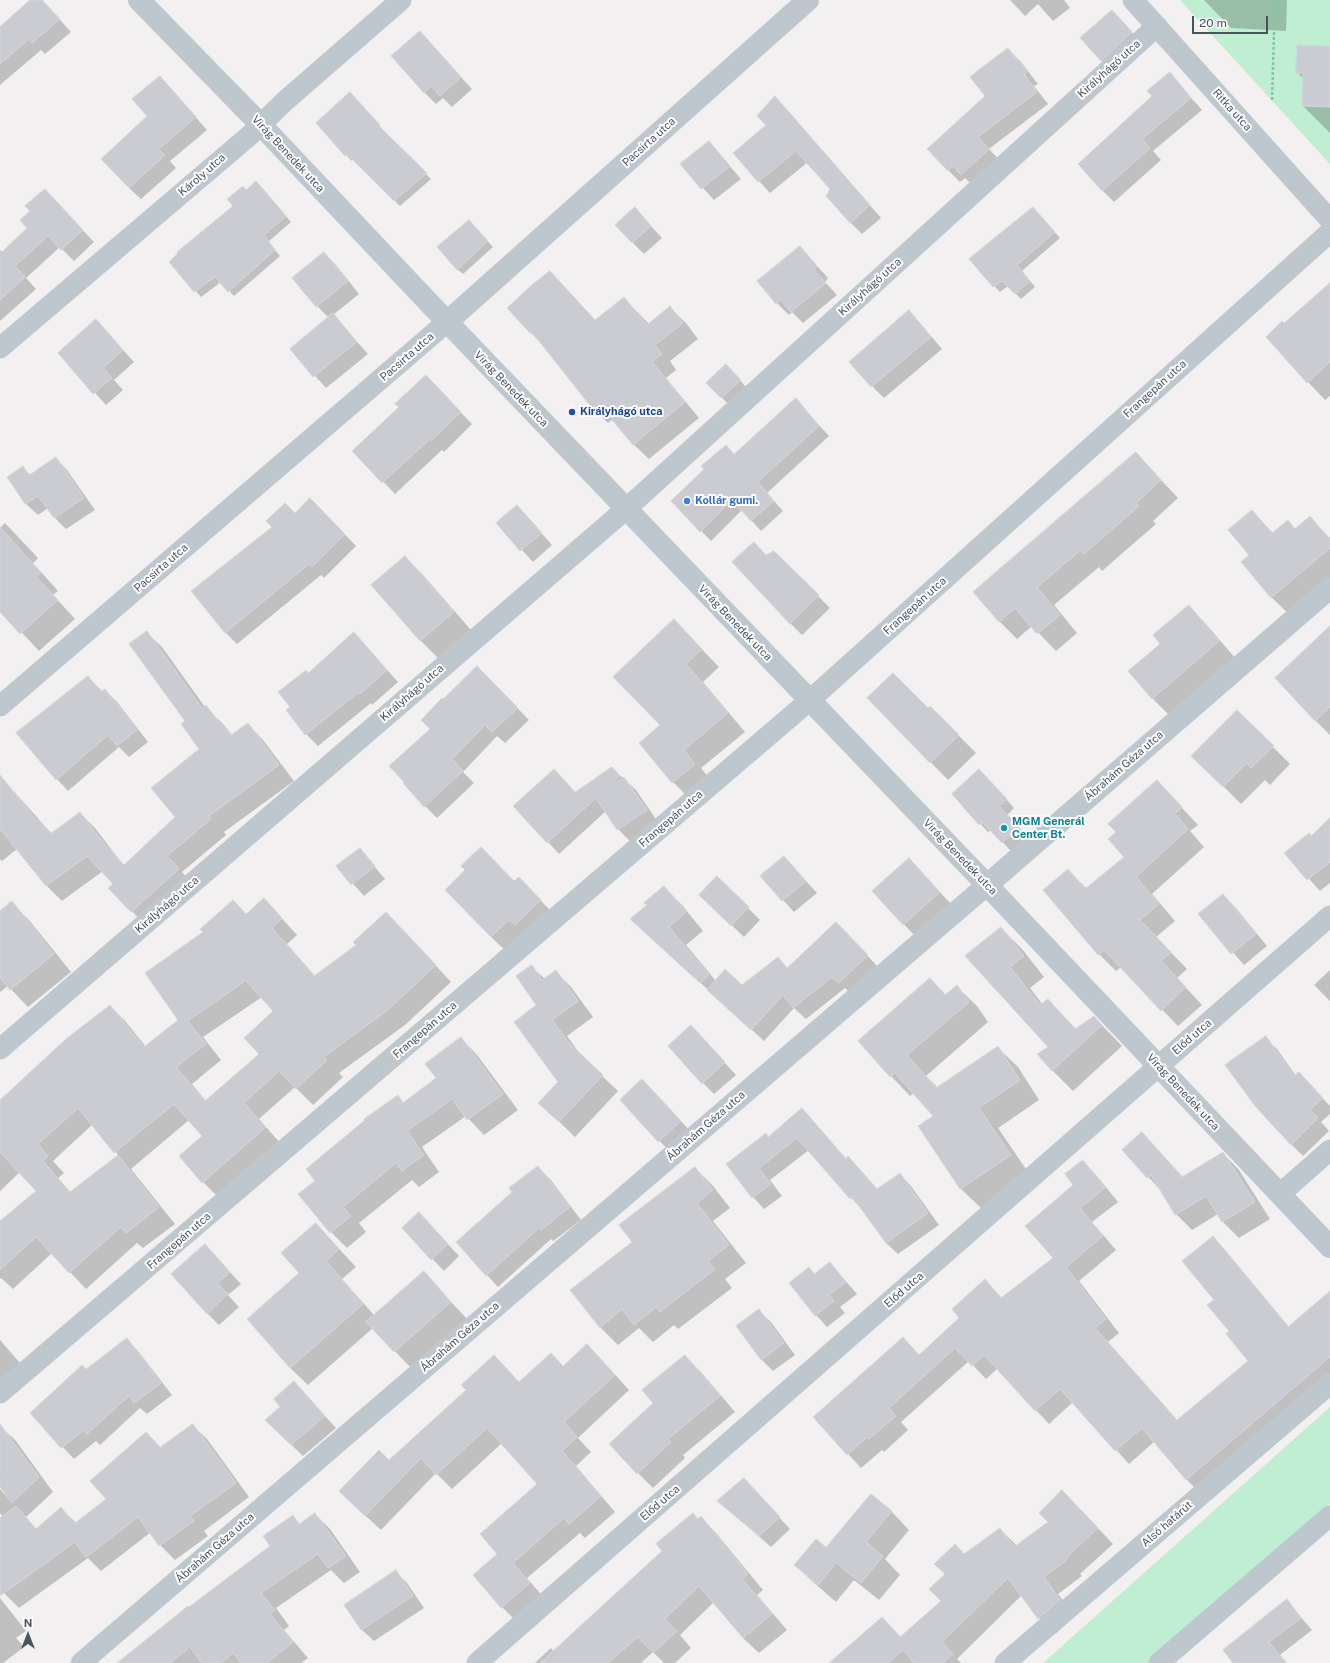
<!DOCTYPE html>
<html>
<head>
<meta charset="utf-8">
<style>
	body { margin:0 }
	#map { position:relative; width:1330px; height:1663px; overflow:hidden; background:#f2f0f0; font-family:"Public Sans",sans-serif }
	canvas { display:block }
	.north { position:absolute; left:8px; top:1615px; width:40px; height:40px; -webkit-text-stroke:3px #fff; paint-order:stroke; rotate:0deg; font-size:11px; font-weight:700; line-height:16px; text-align:center; color:#48535d }
	.north::after { content:''; display:block; margin:auto; width:14px; height:18px; background:#48535d; clip-path:polygon(50% 0,100% 100%,50% 72%,0 100%) }
	.scale { position:absolute; left:1192px; top:16px; width:76px; height:18px; box-sizing:border-box; border:2px solid #48535d; border-top:0; padding-left:5px; font-size:12px; line-height:14px; white-space:nowrap; color:#48535d; -webkit-text-stroke:3px #fff; paint-order:stroke }
</style>
</head>
<body>
<div id="map">
<canvas width="1330" height="1663"></canvas>
<div class="north">N</div>
<div class="scale">20 m</div>
</div>
<script>
const c = document.querySelector('canvas').getContext('2d');
c.lineJoin = 'round';
function paint(path, color) { c.fillStyle = color; c.fill(path, 'evenodd'); }
function strokePath(path, color, width, dash) { c.strokeStyle = color; c.lineWidth = width; c.lineCap = dash ? 'butt' : 'round'; c.setLineDash(dash || []); c.stroke(path); }
function label(font, color, halo, rows, align = 'center') {
  c.font = font + ' "Public Sans",sans-serif'; c.lineWidth = 4; c.setLineDash([]); c.textBaseline = 'middle'; c.strokeStyle = halo; c.fillStyle = color; for (const [text, x, y, turn = 0] of rows) {
    c.save(); c.translate(x, y); c.rotate((+turn || 0) * Math.PI / 180); c.textAlign = isNaN(turn) ? turn : align; if (halo) c.strokeText(text, 0, 0); c.fillText(text, 0, 0); c.restore();
  }
}
paint(new Path2D(`
	M1180,0H1330V164Z
	M1330,1407V1504L1149,1663H1043Z`), '#c0eed2');
paint(new Path2D(`
	M32,0H42L71,32L45,54L41,50L0,85V31Z
	M1010,0H1064L1070,8L1053,21L1038,4L1025,16Z
	M1204,0H1287L1286,31L1231,28Z
	M1118,16L1137,38L1107,66L1101,60Z
	M420,32L472,89L452,107L443,98L436,104L424,92Z
	M1330,47V133L1303,106L1304,79L1297,72Z
	M1008,49L1020,61L1038,84L1034,86L1048,104L989,149L1000,161L973,186L965,178L960,182L948,170L986,96Z
	M1170,74L1202,110L1153,151L1161,160L1114,202L1102,190L1153,96Z
	M160,77L207,130L170,161L176,168L141,199L129,188Z
	M356,99L384,131L383,132L431,179L400,206L353,159L352,161L346,155L317,123Z
	M786,109L881,218L862,234L850,222L832,189L808,162L770,193L759,181Z
	M709,142L741,179L714,200L681,164Z
	M262,188L291,222L268,242L280,256L234,296L221,282L201,297L170,262L234,206L246,191Z
	M56,202L94,242L74,261L60,247L26,278L36,289L0,321V255Z
	M635,209L662,238L644,254L632,242Z
	M1038,214L1060,238L1022,271L1035,287L1021,299L1008,286L1000,292L970,260Z
	M474,227L493,247L463,274L457,269Z
	M800,247L828,278L825,282L837,295L803,323L792,312L789,315L777,303Z
	M324,253L336,265L359,294L333,315L368,354L326,388L291,349L329,318L317,306L294,278Z
	M550,272L596,321L624,298L649,324L670,308L686,323L698,339L670,361L676,370L666,378L699,418L649,459L633,444L613,419L608,423L593,408L544,346L530,332Z
	M1330,284V396L1325,400L1308,382L1284,324Z
	M909,311L920,323L942,349L884,398L872,386Z
	M96,320L134,362L114,380L123,390L106,405L59,353Z
	M732,371L746,387L727,403L708,383Z
	M437,388L472,424L444,452L442,450L395,494L354,451Z
	M796,400L829,436L767,493L783,511L761,531L742,510L711,541L672,501L734,455Z
	M1136,453L1178,498L1153,521L1156,524L1102,571L1099,567L1054,605L1077,633L1056,651L1032,626L1017,639L999,621Z
	M56,458L67,470L95,510L66,529L55,518L48,508L38,515L26,504L8,478L23,468L31,475Z
	M310,499L356,546L324,578L321,575L237,644L225,632L295,514Z
	M1252,512L1273,533L1287,521L1296,529L1310,518L1330,538V580L1289,614L1271,597L1251,555Z
	M528,518L552,545L533,562L497,523Z
	M5,523L38,558L33,563L58,591L53,595L75,619L39,651L0,609V528Z
	M754,543L766,555L774,552L830,608L802,635L790,623Z
	M405,557L423,575L471,630L438,658L421,641L373,585Z
	M1189,606L1206,624L1236,659L1170,716L1152,698L1162,644Z
	M1330,628V735L1315,720Z
	M146,632L162,647L205,707L221,722L229,731L233,736L248,724L263,740L294,781L224,832L226,835L182,872L193,884L147,927L110,888L114,884L103,871L62,901L47,886L17,849L2,861L0,859V776L52,834L80,813L95,828L124,866L177,817L201,749L186,721Z
	M354,633L398,682L372,705L371,703L318,746L306,734L291,707L308,674Z
	M691,638L719,667L703,682L745,732L701,768L712,782L691,800L673,782L661,725Z
	M88,677L103,692L105,690L117,702L148,742L129,757L119,747L68,791L57,779Z
	M489,679L529,720L505,743L497,736L463,772L474,783L437,818L425,806L431,729L443,700Z
	M868,698L928,710L930,707L976,753L948,780Z
	M1237,711L1290,764L1270,785L1265,780L1241,804L1193,756Z
	M612,768L636,790L658,822L630,841L618,829L606,811L559,854L548,842L575,793Z
	M988,779L1014,808L1007,815L1027,836L1011,851L991,830L988,832L953,794Z
	M1157,781L1198,825L1190,831L1204,847L1152,894L1175,921L1156,937L1187,969L1177,978L1202,1005L1178,1026L1121,967L1116,971L1099,954L1044,890L1068,870L1087,889L1125,857L1117,832Z
	M1330,820V883L1320,891L1286,853L1312,837Z
	M360,849L385,879L364,896L337,866Z
	M784,857L817,893L794,912L783,900Z
	M909,859L951,904L915,936L873,891Z
	M717,877L760,920L744,937L712,906Z
	M514,882L536,896L558,918L509,954L491,937Z
	M664,887L682,905L703,931L686,945L716,981L742,986L777,958L788,969L848,935L879,968L851,994L845,988L806,1019L794,1008L764,1041L631,919L648,905Z
	M1223,895L1235,907L1267,946L1244,965L1200,915Z
	M264,899L297,935L287,944L315,976L402,929L451,982L405,1025L339,1073L343,1077L313,1105L295,1087L259,1119L281,1144L219,1198L203,1182L204,1136L189,1120L131,1169L175,1224L143,1248L137,1243L86,1289L52,1253L13,1289L1,1278L0,1279V1222L38,1191L20,1172L0,1191V1101L110,1006L126,1022L146,1047L179,1021L246,915ZM262,997L274,1011L260,1055L206,1101L192,1084L221,1060L203,1037ZM93,1124L119,1156L71,1193L58,1178L64,1173L53,1161Z
	M11,903L29,920L71,972L28,1007L8,986L0,992V912Z
	M1001,928L1022,949L1044,977L1030,988L1043,1005L1048,1000L1076,1029L1094,1017L1122,1046L1073,1091L1052,1070L1050,1047L966,956Z
	M531,966L545,979L555,971L571,987L593,1017L567,1036L583,1058L618,1091L575,1137L540,1103L559,1082L538,1005Z
	M1330,970V1001L1314,985Z
	M930,979L946,995L957,987L977,1006L988,1022L926,1076L938,1088L998,1048L1018,1067L1039,1100L998,1128L1030,1175L981,1208L961,1189L919,1127L934,1117L914,1093L910,1096L891,1076Z
	M461,1038L477,1055L518,1110L484,1135L466,1116L422,1147L439,1172L419,1187L412,1180L359,1223L366,1232L347,1248L331,1232L316,1181L398,1097L404,1103L438,1079Z
	M702,1038L736,1075L714,1094L703,1083Z
	M1265,1038L1277,1049L1296,1076L1310,1085L1330,1106V1114L1321,1122L1329,1131L1303,1156L1291,1144Z
	M654,1092L692,1133L671,1153L621,1100Z
	M802,1109L846,1159L848,1157L878,1190L900,1174L911,1186L939,1225L898,1254L886,1243L862,1210L809,1150L770,1180L782,1196L764,1209L753,1197L766,1135L769,1138Z
	M1142,1133L1183,1177L1223,1153L1239,1170L1270,1219L1239,1238L1223,1222L1218,1214L1192,1230L1176,1214L1162,1192L1124,1150Z
	M1083,1161L1096,1175L1118,1202L1092,1222L1116,1250L1079,1281L1119,1333L1108,1342L1178,1421L1249,1361L1231,1331L1215,1300L1213,1237L1226,1251L1289,1327L1330,1292V1382L1200,1493L1186,1479L1155,1441L1129,1464L1073,1402L1049,1424L997,1369L986,1379L969,1361L901,1422L908,1430L884,1452L882,1450L861,1468L814,1417L919,1356L961,1318L985,1281L1002,1298L1054,1258L1074,1185Z
	M538,1167L550,1179L581,1220L553,1241L551,1239L498,1287L487,1275Z
	M695,1168L713,1186L730,1208L713,1221L746,1263L725,1279L732,1288L678,1329L674,1325L653,1342L639,1328L618,1345L600,1327L633,1242Z
	M316,1224L356,1267L342,1279L375,1316L424,1273L468,1320L412,1369L373,1328L308,1385L290,1368L301,1273Z
	M431,1226L459,1256L444,1271L403,1228Z
	M216,1257L241,1284L228,1295L239,1307L219,1325L207,1313Z
	M830,1263L857,1294L840,1307L845,1313L827,1327L816,1315L790,1283L809,1269L815,1275Z
	M759,1311L771,1322L795,1355L773,1371L761,1359Z
	M127,1339L138,1351L172,1395L147,1414L140,1408L100,1445L96,1441L74,1459L31,1413Z
	M0,1340L20,1363L0,1381Z
	M494,1356L520,1383L563,1367L602,1360L629,1390L578,1438L591,1452L576,1466L615,1512L585,1538L580,1533L527,1578L544,1598L517,1622L502,1607L498,1554L539,1484L502,1443L452,1489L436,1473L381,1530L355,1506L389,1461L467,1390Z
	M685,1356L700,1371L735,1412L683,1455L685,1458L653,1488L638,1473L654,1403Z
	M294,1382L336,1428L303,1456L278,1432L282,1407Z
	M192,1425L207,1439L249,1497L204,1531L208,1536L175,1560L160,1545L151,1532L101,1571L88,1558L19,1608L4,1593L0,1587V1532L9,1525L0,1513V1489L5,1495L6,1494L0,1485V1428L1,1427L16,1441L53,1492L26,1517L37,1530L61,1508L76,1523L108,1499L146,1433L161,1448Z
	M744,1479L790,1529L771,1547L719,1501Z
	M871,1495L892,1512L909,1530L885,1559L900,1575L879,1600L854,1580L836,1602L813,1582L795,1565L827,1549Z
	M1078,1507L1113,1544L1080,1574L1082,1576L1058,1594L1075,1616L1055,1634L1039,1618L1022,1595L957,1659L961,1663H831L882,1618L901,1637L942,1601L964,1555L1000,1529L1017,1546Z
	M315,1514L330,1529L360,1572L344,1583L331,1570L276,1608L289,1626L284,1630L308,1658L301,1663H135L189,1608L271,1547L293,1516L300,1524Z
	M701,1518L716,1533L763,1590L757,1595L787,1630L759,1653L743,1638L714,1602L680,1635L691,1648L675,1663H664L653,1652L641,1663H535L551,1648L554,1652Z
	M396,1572L407,1583L424,1608L374,1641L362,1630L346,1606Z
	M0,1598L26,1631L16,1638L24,1647L3,1663H0Z
	M1287,1601L1312,1630L1280,1655L1287,1663H1235Z`), '#0003');
const building = new Path2D(`
	M30,0H42L60,19L32,43L29,39L0,64V27Z
	M1112,10L1132,32L1101,61L1080,38Z
	M420,31L461,77L440,96L431,86L424,93L391,56Z
	M1297,45L1330,46V107L1302,106L1303,73H1296Z
	M1008,48L1027,72L1024,74L1037,92L978,137L989,149L961,175L953,166L948,171L927,149L985,96L970,77Z
	M1170,72L1191,98L1142,139L1150,148L1102,191L1078,164L1152,96L1147,91Z
	M160,76L196,117L159,149L165,155L129,188L101,159L147,116L132,99Z
	M350,92L380,125L379,126L427,173L394,201L347,154L345,156L316,123Z
	M775,96L870,205L850,223L826,196L830,189L796,151L758,182L733,153L766,125L757,116Z
	M709,141L730,166L701,189L680,164Z
	M256,181L286,216L264,235L275,250L228,292L215,277L194,292L169,262L178,253L177,252L233,206L227,199L243,186L246,190Z
	M45,189L83,230L61,250L48,236L15,266L25,277L0,300V250L2,252L27,228L20,220L30,211L25,206Z
	M635,207L651,226L632,243L615,225Z
	M1033,207L1055,232L1017,265L1030,281L1015,294L1002,281L993,287L969,259Z
	M469,220L488,241L457,270L437,247Z
	M800,246L817,266L814,270L826,283L791,312L781,300L776,304L757,281Z
	M324,252L348,281L316,307L292,278Z
	M550,271L595,320L624,297L647,325L670,306L683,323L655,345L662,354L652,362L685,402L633,445L598,403L592,408L531,331L530,333L507,308L533,284Z
	M1330,283V362L1307,383L1266,337L1282,321L1284,323Z
	M909,310L931,337L871,387L849,362Z
	M333,313L357,342L313,377L290,349Z
	M96,319L123,350L103,368L112,378L93,394L58,353Z
	M726,364L741,380L721,398L706,383Z
	M426,375L461,412L431,441L430,439L382,483L352,451L399,407L395,404Z
	M796,398L819,426L758,482L774,501L751,521L732,500L700,532L671,501L704,469L701,466L726,445L734,454Z
	M1136,452L1161,480L1136,503L1139,506L1084,554L1081,550L1037,587L1060,615L1037,634L1015,608L999,622L973,592Z
	M56,457L84,498L54,518L38,496L25,504L7,477L23,466L29,475Z
	M310,498L345,534L312,567L309,564L225,633L191,591L272,527L266,521L285,503L295,513Z
	M517,505L542,533L520,551L496,523Z
	M1252,510L1272,533L1288,520L1295,529L1310,516L1330,540V548L1271,598L1241,562L1249,555L1228,530Z
	M0,527L41,573L36,577L58,600L20,634L0,612Z
	M754,542L766,555L774,551L819,595L790,624L732,562Z
	M405,556L454,612L420,641L371,585Z
	M1189,605L1219,641L1152,699L1128,671L1160,644L1153,635Z
	M674,619L702,649L686,664L728,713L684,750L695,764L672,783L639,743L660,725L613,677Z
	M1330,626V707L1315,721L1275,678Z
	M147,631L202,708L206,705L222,726L224,725L231,735L248,723L279,765L209,816L211,819L167,856L179,869L131,912L108,888L113,884L87,856L46,886L0,829V775L37,821L39,820L50,834L80,812L102,841L124,865L175,817L151,788L199,749L181,724L185,721L129,644Z
	M354,632L387,670L360,694L359,692L305,735L286,710L290,707L278,692L306,670L308,673Z
	M477,666L518,708L492,732L485,725L452,759L463,771L424,807L403,783L404,782L389,766L430,729L421,720L442,698L443,699Z
	M893,673L928,708L930,706L959,735L930,763L867,698Z
	M88,676L101,692L105,689L137,730L117,746L108,735L56,780L16,733Z
	M1237,710L1274,746L1251,768L1247,763L1223,787L1191,756Z
	M612,767L620,776L614,781L615,783L624,777L647,810L617,830L596,798L547,843L513,806L554,769L575,792Z
	M979,769L1007,799L999,806L1019,827L1002,843L982,822L979,825L952,794Z
	M1157,780L1182,807L1175,814L1188,829L1136,877L1159,904L1140,920L1171,952L1161,961L1186,987L1161,1011L1104,950L1098,955L1043,890L1068,869L1085,889L1124,857L1108,839L1116,832L1108,824Z
	M1330,818V862L1307,880L1284,853L1309,833L1311,836Z
	M481,847L514,881L519,877L541,900L515,925L509,920L491,937L445,890L465,870L461,866Z
	M360,848L375,866L351,885L336,866Z
	M784,856L806,881L782,901L760,876Z
	M909,858L940,892L903,925L872,891Z
	M717,876L749,907L731,926L699,895Z
	M664,886L686,912L669,927L709,975L700,983L630,919L647,905L644,903Z
	M1223,894L1256,934L1231,954L1198,914Z
	M264,898L282,918L272,928L314,976L356,945L353,942L386,912L436,965L389,1009L324,1057L327,1060L296,1089L279,1071L244,1103L266,1127L202,1183L179,1156L202,1136L174,1104L114,1153L78,1108L38,1144L48,1156L43,1161L70,1192L118,1155L159,1207L126,1233L121,1227L69,1273L36,1237L0,1270V1221L36,1191L0,1152V1100L66,1039L110,1005L144,1047L178,1020L145,973L203,932L200,929L233,900L246,914ZM246,981L273,1011L244,1038L259,1054L205,1101L176,1067L206,1044L188,1021Z
	M12,901L54,954L10,990L0,978V911Z
	M836,922L868,955L839,983L832,977L793,1008L783,995L751,1030L707,990L725,969L742,985L778,957L787,968Z
	M1001,927L1024,956L1010,967L1040,1005L1048,999L1075,1029L1094,1016L1102,1025L1052,1071L1037,1054L1048,1047L965,956Z
	M532,965L542,980L556,970L578,1001L552,1020L570,1044L603,1075L559,1122L538,1103L558,1082L514,1022L536,1005L516,976Z
	M930,978L945,995L957,985L969,1002L907,1055L936,1088L998,1046L1020,1080L979,1108L1011,1155L960,1189L918,1126L933,1116L895,1073L890,1077L858,1041Z
	M691,1025L725,1062L702,1084L668,1046Z
	M1266,1036L1294,1076L1299,1072L1323,1098L1310,1110L1318,1118L1291,1145L1255,1106L1225,1065Z
	M461,1037L503,1094L467,1120L452,1099L407,1131L424,1155L402,1171L396,1163L343,1207L351,1216L330,1233L298,1194L315,1181L306,1169L365,1120L364,1119L398,1095L403,1103L436,1078L425,1064Z
	M642,1079L681,1121L658,1142L620,1100Z
	M802,1108L846,1159L848,1156L877,1189L900,1173L928,1213L886,1243L852,1196L850,1199L797,1138L759,1168L771,1184L752,1198L726,1164L766,1133L768,1137Z
	M1142,1132L1182,1177L1223,1152L1255,1202L1222,1222L1206,1196L1175,1215L1151,1175L1147,1178L1122,1150Z
	M1083,1160L1105,1188L1080,1208L1103,1236L1066,1267L1106,1319L1095,1328L1177,1420L1248,1361L1226,1334L1229,1331L1207,1305L1214,1300L1182,1261L1213,1236L1288,1327L1330,1291V1357L1186,1480L1142,1428L1115,1451L1060,1389L1035,1411L984,1355L972,1366L955,1348L889,1408L896,1416L869,1439L867,1437L847,1455L813,1417L903,1337L919,1355L959,1318L952,1309L985,1279L1001,1298L1053,1258L1025,1226L1073,1185L1065,1174Z
	M538,1166L570,1207L541,1230L539,1228L486,1276L456,1242L512,1192L509,1188Z
	M695,1167L713,1190L697,1203L729,1245L708,1261L715,1269L660,1312L656,1307L634,1325L622,1309L600,1328L570,1290L632,1242L619,1225Z
	M419,1212L448,1244L431,1260L402,1228Z
	M316,1223L339,1249L326,1261L363,1304L290,1368L247,1319L299,1273L281,1253Z
	M205,1244L230,1272L217,1283L228,1294L207,1314L171,1274Z
	M830,1262L846,1282L829,1295L834,1301L815,1316L789,1283L809,1267L814,1274Z
	M424,1271L451,1302L394,1352L366,1322Z
	M759,1309L784,1343L761,1360L736,1326Z
	M127,1338L161,1383L134,1403L129,1396L87,1434L84,1430L61,1448L30,1413L82,1365L86,1369Z
	M587,1344L615,1375L564,1422L577,1437L562,1451L601,1496L569,1524L564,1518L513,1563L530,1583L501,1608L473,1575L497,1554L480,1534L537,1484L487,1428L436,1475L421,1458L365,1516L339,1491L379,1450L389,1460L466,1390L461,1385L494,1355L519,1382L551,1353L563,1366Z
	M685,1355L720,1396L668,1439L671,1442L637,1474L609,1444L653,1403L642,1390Z
	M294,1381L325,1416L291,1445L265,1420L280,1407L274,1399Z
	M0,1424L39,1477L12,1503L0,1487Z
	M193,1424L236,1483L190,1516L194,1521L159,1546L138,1517L86,1557L75,1542L0,1596V1518L16,1506L36,1529L61,1507L74,1524L106,1499L90,1481L146,1432L160,1447Z
	M744,1478L780,1517L759,1536L717,1501Z
	M1062,1490L1098,1528L1066,1558L1067,1560L1044,1577L1060,1600L1038,1619L1008,1578L942,1642L953,1654L943,1663H914L903,1650L888,1663H829L882,1617L900,1637L941,1601L929,1589L945,1574L934,1564L955,1544L964,1554L1000,1528L1014,1547L1048,1522L1039,1513Z
	M871,1494L892,1511L866,1542L883,1556L861,1583L836,1563L818,1585L794,1565L816,1539L826,1547Z
	M315,1513L346,1556L328,1568L318,1554L261,1593L275,1610L270,1614L293,1642L267,1663H241L233,1653L221,1663H202L190,1647L170,1663H117L188,1606L189,1607L270,1546L263,1536L293,1515L299,1524Z
	M693,1513L698,1519L701,1516L748,1574L742,1579L772,1614L743,1638L699,1586L665,1619L677,1631L653,1653L638,1637L608,1663H540L662,1551L656,1544Z
	M396,1570L413,1596L361,1630L344,1605Z
	M1287,1599L1301,1618L1269,1642L1286,1663H1233L1223,1650Z`);
paint(building, '#caccd2');
strokePath(building, '#d4d6db', 1);
strokePath(new Path2D(`
	M1272,100L1275,0`), '#79cba3', 2.5, [3, 2]);
strokePath(new Path2D(`
	M1133,0L1330,220
	M0,348L249,136L285,101L401,0
	M0,706L447,322
	M0,1049L626,509L1157,26
	M1280,1194L1330,1150
	M0,1393L810,700L1330,232
	M81,1663L987,885
	M477,1663L1330,916
	M1005,1663L1330,1384
	M1159,1663L1330,1516`), '#bec7ce', 21);
strokePath(new Path2D(`
	M139,0L261,125L432,306L987,885L1330,1247
	M447,322L808,0
	M987,885L1330,588`), '#bec7ce', 22);
for (const [x, y, r, color] of [
	[572,412,4,"#1a4fb4"],
	[687,501,4,"#3f7fe0"],
	[1004,828,4,"#0f9aa8"]
]) { const dot = new Path2D(); dot.arc(x, y, r, 0, 2 * Math.PI); c.fillStyle = color; c.fill(dot); strokePath(dot, '#fff', 1.5); }
label('11px', '#48535d', '#fff', [
	["Királyhágó utca",1109,69,-42],
	["Ritka utca",1232,110,48],
	["Pacsirta utca",649,142,-42],
	["Virág Benedek utca",288,154,47],
	["Károly utca",202,175,-41],
	["Királyhágó utca",870,287,-42],
	["Pacsirta utca",407,357,-41],
	["Virág Benedek utca",511,389,46],
	["Frangepán utca",1155,389,-42],
	["Pacsirta utca",161,568,-41],
	["Frangepán utca",915,606,-42],
	["Virág Benedek utca",735,623,46],
	["Királyhágó utca",412,693,-41],
	["Ábrahám Géza utca",1124,766,-41],
	["Frangepán utca",671,819,-41],
	["Virág Benedek utca",960,857,46],
	["Királyhágó utca",167,905,-41],
	["Frangepán utca",425,1030,-41],
	["Előd utca",1192,1037,-41],
	["Virág Benedek utca",1183,1092,47],
	["Ábrahám Géza utca",706,1126,-41],
	["Frangepán utca",179,1241,-41],
	["Előd utca",904,1290,-41],
	["Ábrahám Géza utca",460,1337,-41],
	["Előd utca",660,1503,-41],
	["Alsó határút",1167,1524,-41],
	["Ábrahám Géza utca",215,1548,-41]
]);
label('bold 11px', '#164399', '#fff', [
	["Királyhágó utca",580,412]
], 'left');
label('bold 11px', '#366cbe', '#fff', [
	["Kollár gumi.",695,501]
], 'left');
label('bold 11px', '#0d838f', '#fff', [
	["MGM Generál",1012,822],
	["Center Bt.",1012,835]
], 'left');
</script>
</body>
</html>
